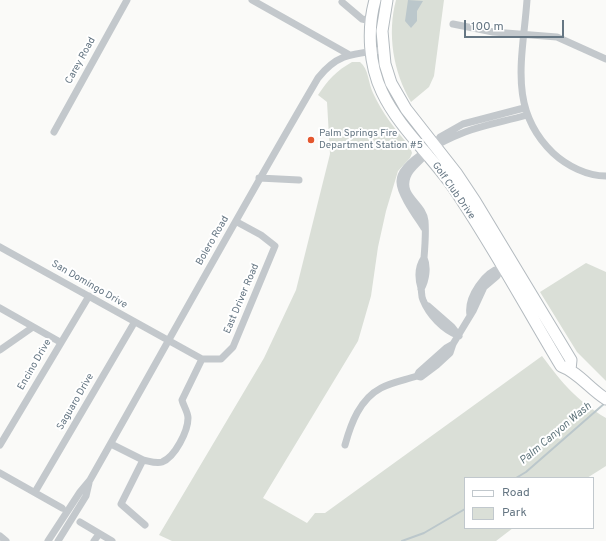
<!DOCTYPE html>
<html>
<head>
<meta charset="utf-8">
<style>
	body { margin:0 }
	#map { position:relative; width:606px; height:541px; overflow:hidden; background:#fafaf8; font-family:Overpass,sans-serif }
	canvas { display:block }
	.legend { position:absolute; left:464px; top:477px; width:130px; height:52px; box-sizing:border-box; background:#fff; border:1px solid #c1c8cd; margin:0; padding:5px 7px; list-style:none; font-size:12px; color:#657683 }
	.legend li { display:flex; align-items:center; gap:8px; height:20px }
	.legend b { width:20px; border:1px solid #c1c8cd }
	.scale { position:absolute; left:464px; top:20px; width:100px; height:18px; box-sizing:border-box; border:2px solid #657683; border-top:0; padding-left:5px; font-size:12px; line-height:14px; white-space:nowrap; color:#657683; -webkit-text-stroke:3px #fff; paint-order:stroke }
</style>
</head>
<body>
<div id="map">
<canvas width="606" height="541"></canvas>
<ul class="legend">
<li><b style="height:5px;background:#fff"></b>Road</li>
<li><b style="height:11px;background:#dadfd7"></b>Park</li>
</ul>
<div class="scale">100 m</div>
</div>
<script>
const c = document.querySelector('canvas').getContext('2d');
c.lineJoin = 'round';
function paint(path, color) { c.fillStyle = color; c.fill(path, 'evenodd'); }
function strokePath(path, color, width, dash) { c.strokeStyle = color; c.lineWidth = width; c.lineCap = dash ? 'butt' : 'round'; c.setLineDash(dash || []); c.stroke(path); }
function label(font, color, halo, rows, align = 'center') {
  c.font = font + ' Overpass,sans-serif'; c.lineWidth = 4; c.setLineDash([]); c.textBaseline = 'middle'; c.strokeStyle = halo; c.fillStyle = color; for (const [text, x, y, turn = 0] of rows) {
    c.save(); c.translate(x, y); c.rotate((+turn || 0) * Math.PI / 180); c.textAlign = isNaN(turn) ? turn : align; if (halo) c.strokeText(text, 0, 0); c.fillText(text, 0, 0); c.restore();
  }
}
paint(new Path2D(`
	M396,0H444L434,76L429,87L411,102C393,72 387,33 396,0Z
	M352,62H360C369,69 368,83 373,93C382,113 396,130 410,147L412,153L410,158L398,171L386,211L378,247L371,296L358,341L263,498L307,523L315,513H325L542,356C563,384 576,400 606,418V466L587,478H465V528H513L496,541H172L159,535L264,358L296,290L330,154L327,102L318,95C328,80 336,71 352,62Z
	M586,263L606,272V381L577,352L540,292Z`), '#dadfd7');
paint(new Path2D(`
	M408,0L423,1L417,11V21L411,28L405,21Z`), '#bbc7cb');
strokePath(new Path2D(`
	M516,478L526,472L605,403
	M402,541L424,533L465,509`), '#bbc7cb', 2);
const secondary = new Path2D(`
	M375,0C367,29 369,65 382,92C399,128 430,154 453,187C492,244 525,306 561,366C578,372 590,389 606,399
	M387,0L382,31L385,64L391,83L406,109L457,174L475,201L571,360L570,370`);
strokePath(secondary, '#b3babf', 13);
strokePath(new Path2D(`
	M252,0L348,54
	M527,0C523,57 507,109 553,153C567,166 587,176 606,176
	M342,2L362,19L371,21
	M453,24L493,32L557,37L606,59
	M54,132L127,0
	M434,147L440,137L463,124L524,108
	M426,153C421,162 410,167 407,177C400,197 423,203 425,221C426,233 425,246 424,258C418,267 418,278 421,288C422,292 421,296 423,300C429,315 443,330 459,336
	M259,178L299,180
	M424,228C417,217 400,194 400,182C399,161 447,139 465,132C484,125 506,121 527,115
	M0,247L202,359
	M421,289C426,280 428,267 424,258
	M428,306L452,327L459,336
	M0,308L60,342
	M470,315C467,297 485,271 502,268
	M0,350L33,327
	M417,376L419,372L446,348L453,344
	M111,444L143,460
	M0,445L89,296
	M345,445C351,423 360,399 381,388C392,382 405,380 417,376L421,377L437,365L450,353L453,344L473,311L484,287L497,276L502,268
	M0,473L62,508
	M35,492L134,323
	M80,522L112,541
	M145,525L121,504L143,460C149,461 156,464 162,462C175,457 188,431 188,418C188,412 183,405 182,400L202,359H221L233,347L275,246L261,235L237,222
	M0,536L6,541
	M48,541L80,492L90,480C166,346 240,211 318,78C338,53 353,54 383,50
	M58,541L86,496L89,483
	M94,541L99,534`), '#c3c8cc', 7);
strokePath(secondary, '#fff', 11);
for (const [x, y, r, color] of [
	[311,140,4,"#e4572e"]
]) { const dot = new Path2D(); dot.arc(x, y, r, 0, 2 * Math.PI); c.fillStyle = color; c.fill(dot); strokePath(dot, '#fff', 1.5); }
label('10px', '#657683', '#fff', [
	["Carey Road",81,61,-61],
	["Golf Club Drive",453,191,55],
	["Bolero Road",213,241,-60],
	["San Domingo Drive",89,285,30],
	["East Driver Road",242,299,-67],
	["Encino Drive",35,365,-60],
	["Saguaro Drive",76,402,-60]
]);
label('10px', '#657683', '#fff', [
	["Palm Springs Fire",319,134],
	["Department Station #5",319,146]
], 'left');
label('italic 11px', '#60757c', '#fff', [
	["Palm Canyon Wash",556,434,-40]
]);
</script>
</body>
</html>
